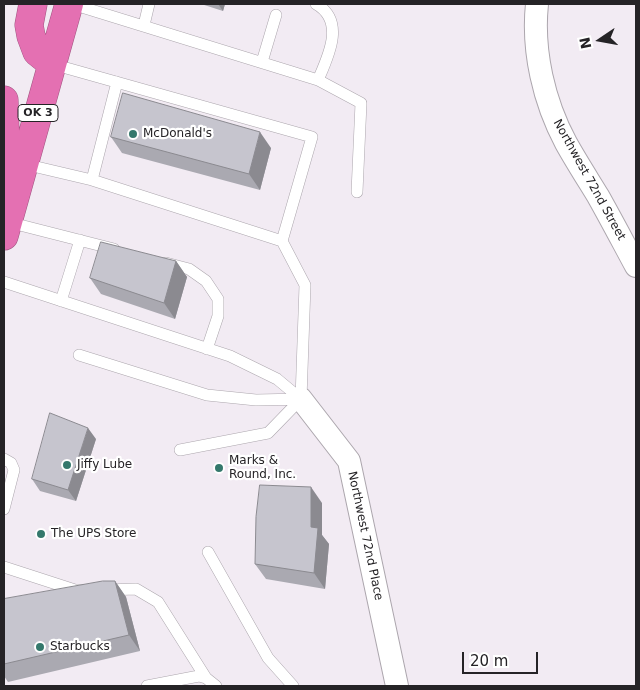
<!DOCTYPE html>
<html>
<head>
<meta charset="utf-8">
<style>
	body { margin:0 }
	#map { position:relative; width:640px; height:690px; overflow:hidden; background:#f2ebf3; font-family:"DejaVu Sans",sans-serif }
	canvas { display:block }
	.frame { position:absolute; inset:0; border:5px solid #252326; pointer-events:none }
	.north { position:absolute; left:575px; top:15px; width:50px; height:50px; -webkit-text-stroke:4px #fff; paint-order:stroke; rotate:258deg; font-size:14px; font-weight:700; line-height:20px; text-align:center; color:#252326 }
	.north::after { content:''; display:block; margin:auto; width:18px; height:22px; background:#252326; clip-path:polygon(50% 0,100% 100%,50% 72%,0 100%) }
	.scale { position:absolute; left:462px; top:652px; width:76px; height:22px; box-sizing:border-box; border:2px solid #252326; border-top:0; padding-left:6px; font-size:15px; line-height:18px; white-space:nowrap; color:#252326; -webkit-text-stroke:4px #fff; paint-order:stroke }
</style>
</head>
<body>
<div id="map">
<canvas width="640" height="690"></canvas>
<div class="frame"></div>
<div class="north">N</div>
<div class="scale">20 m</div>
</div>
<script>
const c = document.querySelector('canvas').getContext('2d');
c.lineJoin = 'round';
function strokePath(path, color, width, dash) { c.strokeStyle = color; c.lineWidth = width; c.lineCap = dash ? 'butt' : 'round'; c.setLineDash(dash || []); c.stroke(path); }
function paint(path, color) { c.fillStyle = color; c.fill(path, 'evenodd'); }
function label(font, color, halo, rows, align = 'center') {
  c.font = font + ' "DejaVu Sans",sans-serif'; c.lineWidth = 4.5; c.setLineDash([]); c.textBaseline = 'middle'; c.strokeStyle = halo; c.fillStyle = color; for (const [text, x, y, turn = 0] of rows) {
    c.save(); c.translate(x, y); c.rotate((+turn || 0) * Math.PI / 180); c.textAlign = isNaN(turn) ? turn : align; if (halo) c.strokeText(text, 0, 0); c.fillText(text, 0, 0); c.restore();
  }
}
const lane = new Path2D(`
	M72,4L318,80L361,103L357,192
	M316,4C346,21 328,57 318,80
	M144,25L149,4
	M262,62L276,15
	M52,64L312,137L282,241L305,285L301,399L268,433L180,450
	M24,164L92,180L282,241
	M92,180L117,82
	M8,222L114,249
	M166,263L189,269L206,281L218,299V316L207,349
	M4,282L230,356L277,379L301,399
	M61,301L80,240
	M79,355L207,395L256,400L301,399
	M4,459L11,463L14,470L4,509
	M208,552L268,658L293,686
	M4,567L75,590H82
	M106,590L136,589L158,602L206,678
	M147,686L199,676L206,678L216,686`);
const street = new Path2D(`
	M537,4C532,51 544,102 566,143C576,161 587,178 598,196C611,219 623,242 636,266
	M301,399L349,461L397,686`);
const highway = new Path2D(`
	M33,4L29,25L31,36L37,52L52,64
	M4,100L7,193
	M4,236L69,4`);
strokePath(lane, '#aca6ad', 12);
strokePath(street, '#aca6ad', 24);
strokePath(highway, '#a15581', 29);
strokePath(lane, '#fff', 11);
strokePath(street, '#fff', 22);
strokePath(highway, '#e470b2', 28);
paint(new Path2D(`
	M201,4H225L223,11Z
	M111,137L271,148L260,190L122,153Z
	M176,261L187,277L175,319L101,294L90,278Z
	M96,439L76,501L40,491L32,479Z
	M322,503V535L329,544L325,589L266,579L255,564Z
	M115,581L126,597L140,651L8,682L4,676V599Z`), '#aaa9b1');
paint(new Path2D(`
	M218,4H225L223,11Z
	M260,132L271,148L260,190L249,174Z
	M176,261L187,277L175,319L164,303Z
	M88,428L96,439L76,501L68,490Z
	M311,487L322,503V535L329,544L325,589L314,573L311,527Z
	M115,581L126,597L140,651L129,635Z`), '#8b8a90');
const building = new Path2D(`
	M123,93L260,132L249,174L111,137Z
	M101,242L176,261L164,303L90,278Z
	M50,413L88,428L68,490L32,479Z
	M260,485L311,487V527L318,528L314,573L255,564L256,517Z
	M103,581H115L129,635L4,664V599Z`);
paint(building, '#c6c5ce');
strokePath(building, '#8b8a90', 1);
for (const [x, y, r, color] of [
	[133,134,5,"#34786c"],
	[67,465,5,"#34786c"],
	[219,468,5,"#34786c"],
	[41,534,5,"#34786c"],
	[40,647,5,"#34786c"]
]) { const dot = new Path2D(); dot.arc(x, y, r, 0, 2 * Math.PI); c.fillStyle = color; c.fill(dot); strokePath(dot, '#fff', 2); }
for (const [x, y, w] of [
	[38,113,40]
]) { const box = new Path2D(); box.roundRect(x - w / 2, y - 8.5, w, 17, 4); c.fillStyle = '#fff'; c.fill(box); strokePath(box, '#252326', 1); }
label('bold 11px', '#252326', null, [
	["OK 3",38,113]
]);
label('12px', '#252326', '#fff', [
	["McDonald's",143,134],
	["Marks &",229,461],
	["Round, Inc.",229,475],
	["Jiffy Lube",77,465],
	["The UPS Store",51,534],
	["Starbucks",50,647]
], 'left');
label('12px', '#252326', '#fff', [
	["Northwest 72nd Street",589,180,61],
	["Northwest 72nd Place",365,536,78]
]);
</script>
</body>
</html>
